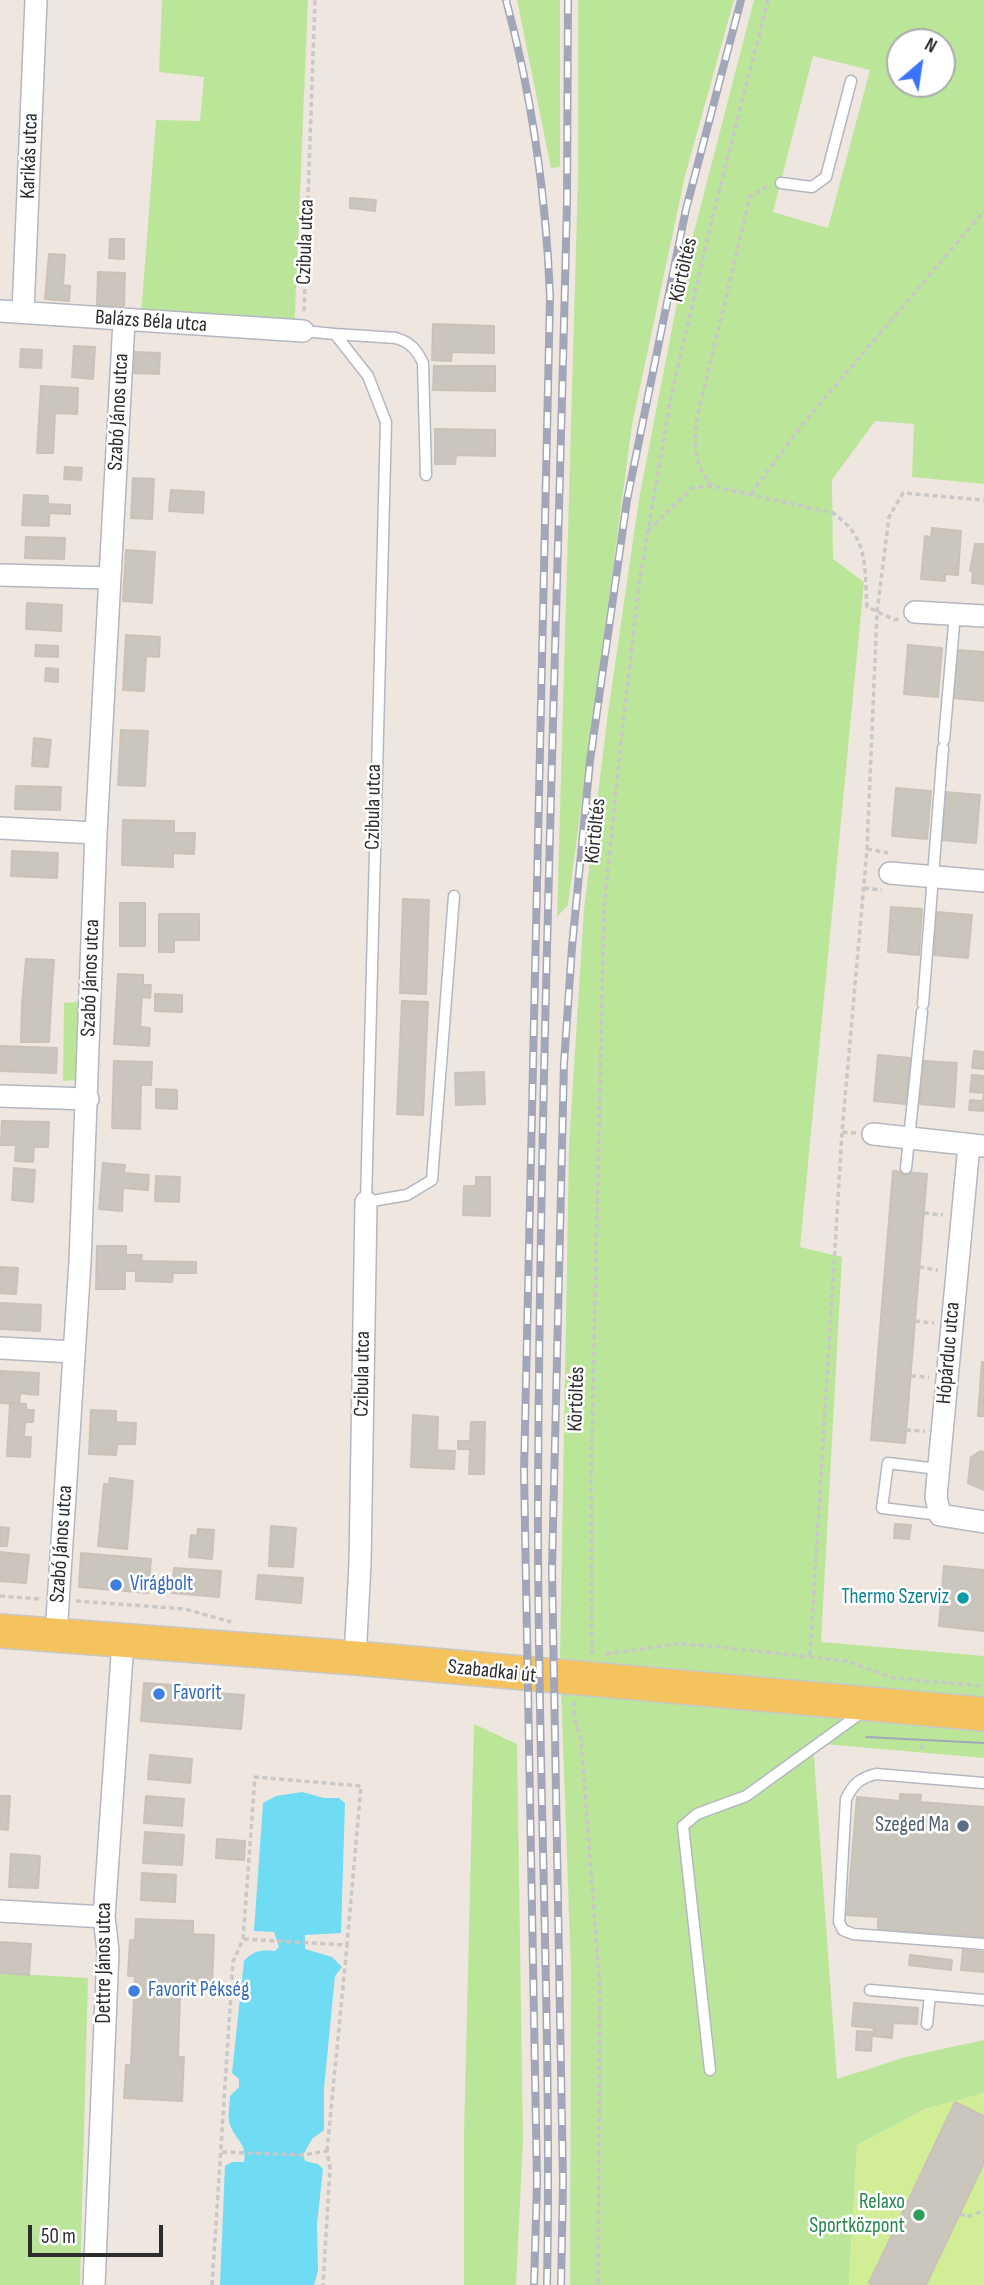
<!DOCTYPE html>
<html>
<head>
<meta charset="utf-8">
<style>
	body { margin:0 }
	#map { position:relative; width:984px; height:2285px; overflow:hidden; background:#efe6df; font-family:"Sofia Sans Condensed",sans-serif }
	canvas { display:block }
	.north { position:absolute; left:886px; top:28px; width:70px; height:70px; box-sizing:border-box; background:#fff; border:2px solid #ababab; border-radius:50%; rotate:29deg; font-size:19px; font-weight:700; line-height:28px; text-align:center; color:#2d2d2d }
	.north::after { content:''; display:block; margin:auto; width:24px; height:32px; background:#3c73ff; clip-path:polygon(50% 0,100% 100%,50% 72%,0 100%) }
	.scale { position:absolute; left:28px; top:2225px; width:135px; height:32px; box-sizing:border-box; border:4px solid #2d2d2d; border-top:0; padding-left:9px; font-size:21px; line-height:24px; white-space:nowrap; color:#2d2d2d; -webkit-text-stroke:5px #fff; paint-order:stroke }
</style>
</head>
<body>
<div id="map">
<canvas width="984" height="2285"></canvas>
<div class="north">N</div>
<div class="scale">50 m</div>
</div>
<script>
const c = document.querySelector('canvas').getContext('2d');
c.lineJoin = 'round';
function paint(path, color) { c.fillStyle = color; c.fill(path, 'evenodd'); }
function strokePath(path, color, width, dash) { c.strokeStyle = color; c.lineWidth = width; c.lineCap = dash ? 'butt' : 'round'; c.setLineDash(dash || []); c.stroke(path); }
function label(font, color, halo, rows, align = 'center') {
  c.font = font + ' "Sofia Sans Condensed",sans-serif'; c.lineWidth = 5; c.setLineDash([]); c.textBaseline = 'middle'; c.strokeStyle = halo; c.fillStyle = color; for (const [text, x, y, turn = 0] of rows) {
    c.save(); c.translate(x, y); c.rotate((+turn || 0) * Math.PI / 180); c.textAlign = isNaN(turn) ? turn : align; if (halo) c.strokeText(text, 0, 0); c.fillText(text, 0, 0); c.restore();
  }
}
paint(new Path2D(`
	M162,0H308L294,336L140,329L156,120L200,121L204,77L159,72Z
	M517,0H560V167L551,168Z
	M578,0H734L685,176L632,425L568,905L557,917L578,178Z
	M754,0H984V484L912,477L914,424L875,421L832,480L833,559L864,582L800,1247L842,1257L821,1642L984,1656V1758L813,1743L837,2079L906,2057L984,2040V2093L925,2109L857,2145L849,2285H570L571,1971L560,1658L569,1146L584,909L607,720L639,499L681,282ZM900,42H942V84H900ZM813,56L870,70L828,228L773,212Z
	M85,1001L81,1080L63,1081L64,1003Z
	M474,1724L517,1744L523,2140L516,2285H464V2135Z
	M0,1973L88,1978L80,2285H0Z`), '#bbe69a');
paint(new Path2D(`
	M984,2093V2285H849L857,2145L925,2109Z`), '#d1ee96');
paint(new Path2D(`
	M302,1792L324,1798H339L345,1803L341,1933L305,1935V1949L332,1957L342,1967L335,1976L324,2088V2130L312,2139L303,2155L305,2161L318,2164L323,2169L317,2224L318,2271L314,2285H220L225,2166L232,2162H244C248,2145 235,2139 230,2125C227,2117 230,2104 230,2096L239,2087V2079L232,2073L244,1961C254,1950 261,1950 275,1951L279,1947L274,1932L254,1931L263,1803L276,1796Z`), '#70dcf3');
const building = new Path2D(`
	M350,198L376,200L375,211L350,208Z
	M110,239H124V259L109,258Z
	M49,254L65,255L63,285L70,286L69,301L45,299Z
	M98,272L125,273L124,306L97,305Z
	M433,324L494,326V353L452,352L451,361L432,360Z
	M74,346L95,347L93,379L72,377Z
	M21,349L42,350L41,368L20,367Z
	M134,352L160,353L159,374L133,373Z
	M434,366H495V391L433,390Z
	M41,386L78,388L77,414L55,413L53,453H37Z
	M435,429L495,430V456L456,455L455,464H435Z
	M65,467L82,468L81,480L64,479Z
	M133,478L154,479L152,519L131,518Z
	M171,490L204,492L203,513L169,511Z
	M24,495L48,496V504L70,505V514L49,513V526L22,525Z
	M932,528L961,531L958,575L945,574V581L921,579L925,536L931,537Z
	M26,537L65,538L64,559L25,558Z
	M975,544H984V584L972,583L973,571H970Z
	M126,550L155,552L152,603L123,601Z
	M27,603L62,605L61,631L26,629Z
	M126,635L160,637L159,657L146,656L144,691L123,690Z
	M36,645L58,646V657L35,656Z
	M908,645L942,648L938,697L904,694Z
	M957,650L984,652V701L953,698Z
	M46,668L58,669V682L45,681Z
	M121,730L148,731L145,786L118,785Z
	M34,738L51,740L48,767L32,766Z
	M16,786L61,787L60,810L15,809Z
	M896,788L931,791L927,839L892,836Z
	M945,792L980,795L976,843L941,840Z
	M123,820L174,821V833H195L194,854L173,853V867L122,865Z
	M12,851L58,853L57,878L11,876Z
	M403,899L429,900L426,994L400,993Z
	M120,903H145V946H120Z
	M891,907L922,909L919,955L888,952Z
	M937,912L972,915L968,958L934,955Z
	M159,914H199V940H174V952H159Z
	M26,959L54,960L51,1005H22Z
	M118,974L143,975V985H151L150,998L142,997L140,1027L150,1028L149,1046L114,1044Z
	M155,994L182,995V1012L155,1011Z
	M402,1001L428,1002L423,1115L397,1114Z
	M22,1005H51L49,1042H21Z
	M0,1046L57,1048L56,1073L0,1071Z
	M974,1051L984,1052V1069L972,1068Z
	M878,1055L910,1058L906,1104L874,1101Z
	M114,1061L152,1062L151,1085H141L140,1129L112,1128Z
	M924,1061L957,1063L954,1107L920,1104Z
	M484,1072L485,1104L456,1105L455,1073Z
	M972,1075L984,1076V1111L969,1110L970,1100L983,1101L984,1093L970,1092Z
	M156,1089L177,1090V1109L156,1108Z
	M2,1121L49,1122L48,1147H34L33,1162L15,1161L16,1145H1Z
	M103,1163L125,1165L124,1173L149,1175L148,1190L123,1188L122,1211L99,1209Z
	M14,1168L35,1170L33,1202L12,1200Z
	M893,1171L927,1174L905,1443L871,1440Z
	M156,1176L180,1177L179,1202L155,1201Z
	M476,1177H490V1216L463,1215L464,1186H476Z
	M97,1246H126V1255H142L141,1261L196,1262V1273H173L172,1282L136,1281V1271H125V1289H96Z
	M0,1267L18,1268L16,1294L0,1293Z
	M0,1303L41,1305L40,1331L0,1329Z
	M982,1362H984V1416H978Z
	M0,1371L39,1373L38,1395L20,1393L19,1404L0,1403Z
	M10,1403L26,1404V1410H34L33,1422H25L24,1437H31L30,1457L7,1456Z
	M91,1410L116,1411V1422L136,1423L135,1444H117L116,1455L89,1454Z
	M413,1415L438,1417L437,1450L455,1451L454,1469L411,1467Z
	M471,1422H485L484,1474H469L470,1449H458V1441H470Z
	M981,1451L984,1452V1490L968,1483L971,1457Z
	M110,1478L133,1481L127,1549L98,1546L104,1484H109Z
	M895,1524L911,1525L909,1539L894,1538Z
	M271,1526L296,1528L293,1567L269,1566Z
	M0,1527L9,1528L7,1546H0Z
	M198,1529L214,1530L212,1559L189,1557L191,1535L197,1536Z
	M0,1552L29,1555L26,1583L0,1581Z
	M81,1553L151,1559L148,1593L79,1587Z
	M944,1566L984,1570V1631L939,1626Z
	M174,1568L221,1571L219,1597L172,1593Z
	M258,1575L303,1578L301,1603L256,1599Z
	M144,1683L188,1686L187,1691L244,1695L241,1729L141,1721Z
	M150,1755L192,1759L190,1783L148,1779Z
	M900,1794L921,1795L920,1802L984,1807V1937L878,1929V1917L847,1915L857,1797L900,1801Z
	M0,1796H10L8,1830L0,1829Z
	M146,1796L184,1799L182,1826L144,1823Z
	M145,1832L184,1835L182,1865L143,1863Z
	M217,1839L245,1841L244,1860L216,1858Z
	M11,1854L40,1856L38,1888L9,1887Z
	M142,1873L176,1875L175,1902L141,1900Z
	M136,1919L193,1921V1934L214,1935L212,1987L193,1986V1997L180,1996L178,2057H184L182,2101L124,2098L126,2065H131L135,1976H128L130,1940H135Z
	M0,1942L31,1944L29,1975L0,1973Z
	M963,1950L984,1952V1972L961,1970Z
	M910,1955L952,1960L951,1970L909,1965Z
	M854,2003L918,2008L917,2024L893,2023L892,2038L873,2036L874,2028L852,2026Z
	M857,2031L872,2032L871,2051L856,2050Z
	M955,2102L984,2116V2163L926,2285H873L869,2283Z`);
paint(building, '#cac5bd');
strokePath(building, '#cac2b8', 2);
const service = new Path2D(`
	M781,183L812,187L826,177L851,81
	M303,331L335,334L368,376L386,422L366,1202L407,1195L432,1180L454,896
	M335,334L396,338C410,342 417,350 423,363L426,475
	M944,740L955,613
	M923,1004L943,748
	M906,1168L922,1012
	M938,1469L888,1463L882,1508L940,1515
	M984,1783L876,1774C860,1778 853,1784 846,1799L839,1922L843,1930L853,1934L984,1944
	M870,1990L984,2000
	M927,2024L930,1995
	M710,2070L683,1826L697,1814L746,1796L865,1710`);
const minor = new Path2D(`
	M0,311L303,331
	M23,312L36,0
	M0,575L110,578
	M915,612L984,616
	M0,828L96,833
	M890,873L984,881
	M0,1096L88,1099
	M873,1134L984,1146
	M969,1145L936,1497L940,1515L984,1522
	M0,1348L74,1352
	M56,1635L80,1262L96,833L124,321
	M355,1658L360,1564L366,1202
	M0,1911L104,1917
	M94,2285L108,1951L104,1917L123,1641`);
const primary = new Path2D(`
	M0,1631L355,1658L984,1714`);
strokePath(service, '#b3b7c1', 13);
strokePath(minor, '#b3b7c1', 24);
strokePath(primary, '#c8c8c8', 36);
strokePath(new Path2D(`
	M767,186L750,197L697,418C694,445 694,465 712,486L833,513C870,539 864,566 867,607L895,620L900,618
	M304,311L315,0
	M751,494L802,425L984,211
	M648,531L692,488L712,486
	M867,849L888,853
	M864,888L882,890
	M856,1133L842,1132L867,849L877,612L889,517L903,493L984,500
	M924,1213L943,1215
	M919,1267L938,1270
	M915,1321L934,1323
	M911,1376L929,1377
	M906,1430L925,1431
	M0,1596L40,1599
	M76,1601L185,1609L231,1622
	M592,1654L591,1481L604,909L621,742L640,577L671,397L712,219L768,0
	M606,1654L677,1644L710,1646L847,1661L894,1678L984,1686
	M810,1655L842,1133
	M574,1702V1716L581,1739L600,1991L598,2285
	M921,1749L923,1745
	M327,2151L347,1945
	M222,2152L303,2155L327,2151L330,2168L323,2285
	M960,2214L967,2217L984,2210
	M212,2285L233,1962L243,1939L255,1777L361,1786L347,1945L243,1939`), '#c8c8c8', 3.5, [5, 3.5]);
strokePath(service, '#fff', 10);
strokePath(minor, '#fff', 21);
strokePath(primary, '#f5c35d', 33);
strokePath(new Path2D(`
	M866,1737L984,1743`), '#a1a7b8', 2);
const rail = new Path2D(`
	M506,0C532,96 546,196 550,296L524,1472L537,2182L534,2285
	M547,2285C552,2023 537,1761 538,1500C540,1067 557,634 567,201L568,0
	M561,2285L563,2182L552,1569L564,1063L572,947L590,761L627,500L686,209L741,0`);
strokePath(rail, '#a1a7b8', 8);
strokePath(rail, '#fff', 5, [16]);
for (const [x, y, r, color] of [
	[116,1585,7,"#3f7fe0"],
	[963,1598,7,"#0f9aa8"],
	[159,1694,7,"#3f7fe0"],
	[963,1826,7,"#5c6f8a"],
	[134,1991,7,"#3f7fe0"],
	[919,2215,7,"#2e9e5b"]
]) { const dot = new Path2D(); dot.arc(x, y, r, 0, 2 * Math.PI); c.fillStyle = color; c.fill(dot); strokePath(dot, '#fff', 2.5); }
label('21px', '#2d2d2d', '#fff', [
	["Karikás utca",30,156,-88],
	["Czibula utca",306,242,-88],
	["Körtöltés",684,270,-77],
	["Balázs Béla utca",151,322,4],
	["Szabó János utca",119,412,-87],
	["Czibula utca",374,807,-89],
	["Körtöltés",596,831,-84],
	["Szabó János utca",91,978,-88],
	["Hópárduc utca",949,1353,-85],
	["Czibula utca",363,1374,-89],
	["Körtöltés",577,1399,-88],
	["Szabó János utca",62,1544,-86],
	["Szabadkai út",492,1672,6],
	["Dettre János utca",105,1963,-90]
]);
label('21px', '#366cbe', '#fff', [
	["Virágbolt",130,1585],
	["Favorit",173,1694],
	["Favorit Pékség",148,1991]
], 'left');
label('21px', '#0d838f', '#fff', [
	["Thermo Szerviz",949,1598]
], 'right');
label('21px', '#4e5e75', '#fff', [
	["Szeged Ma",949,1826]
], 'right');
label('21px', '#27864d', '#fff', [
	["Relaxo",905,2203],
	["Sportközpont",905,2227]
], 'right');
</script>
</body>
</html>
